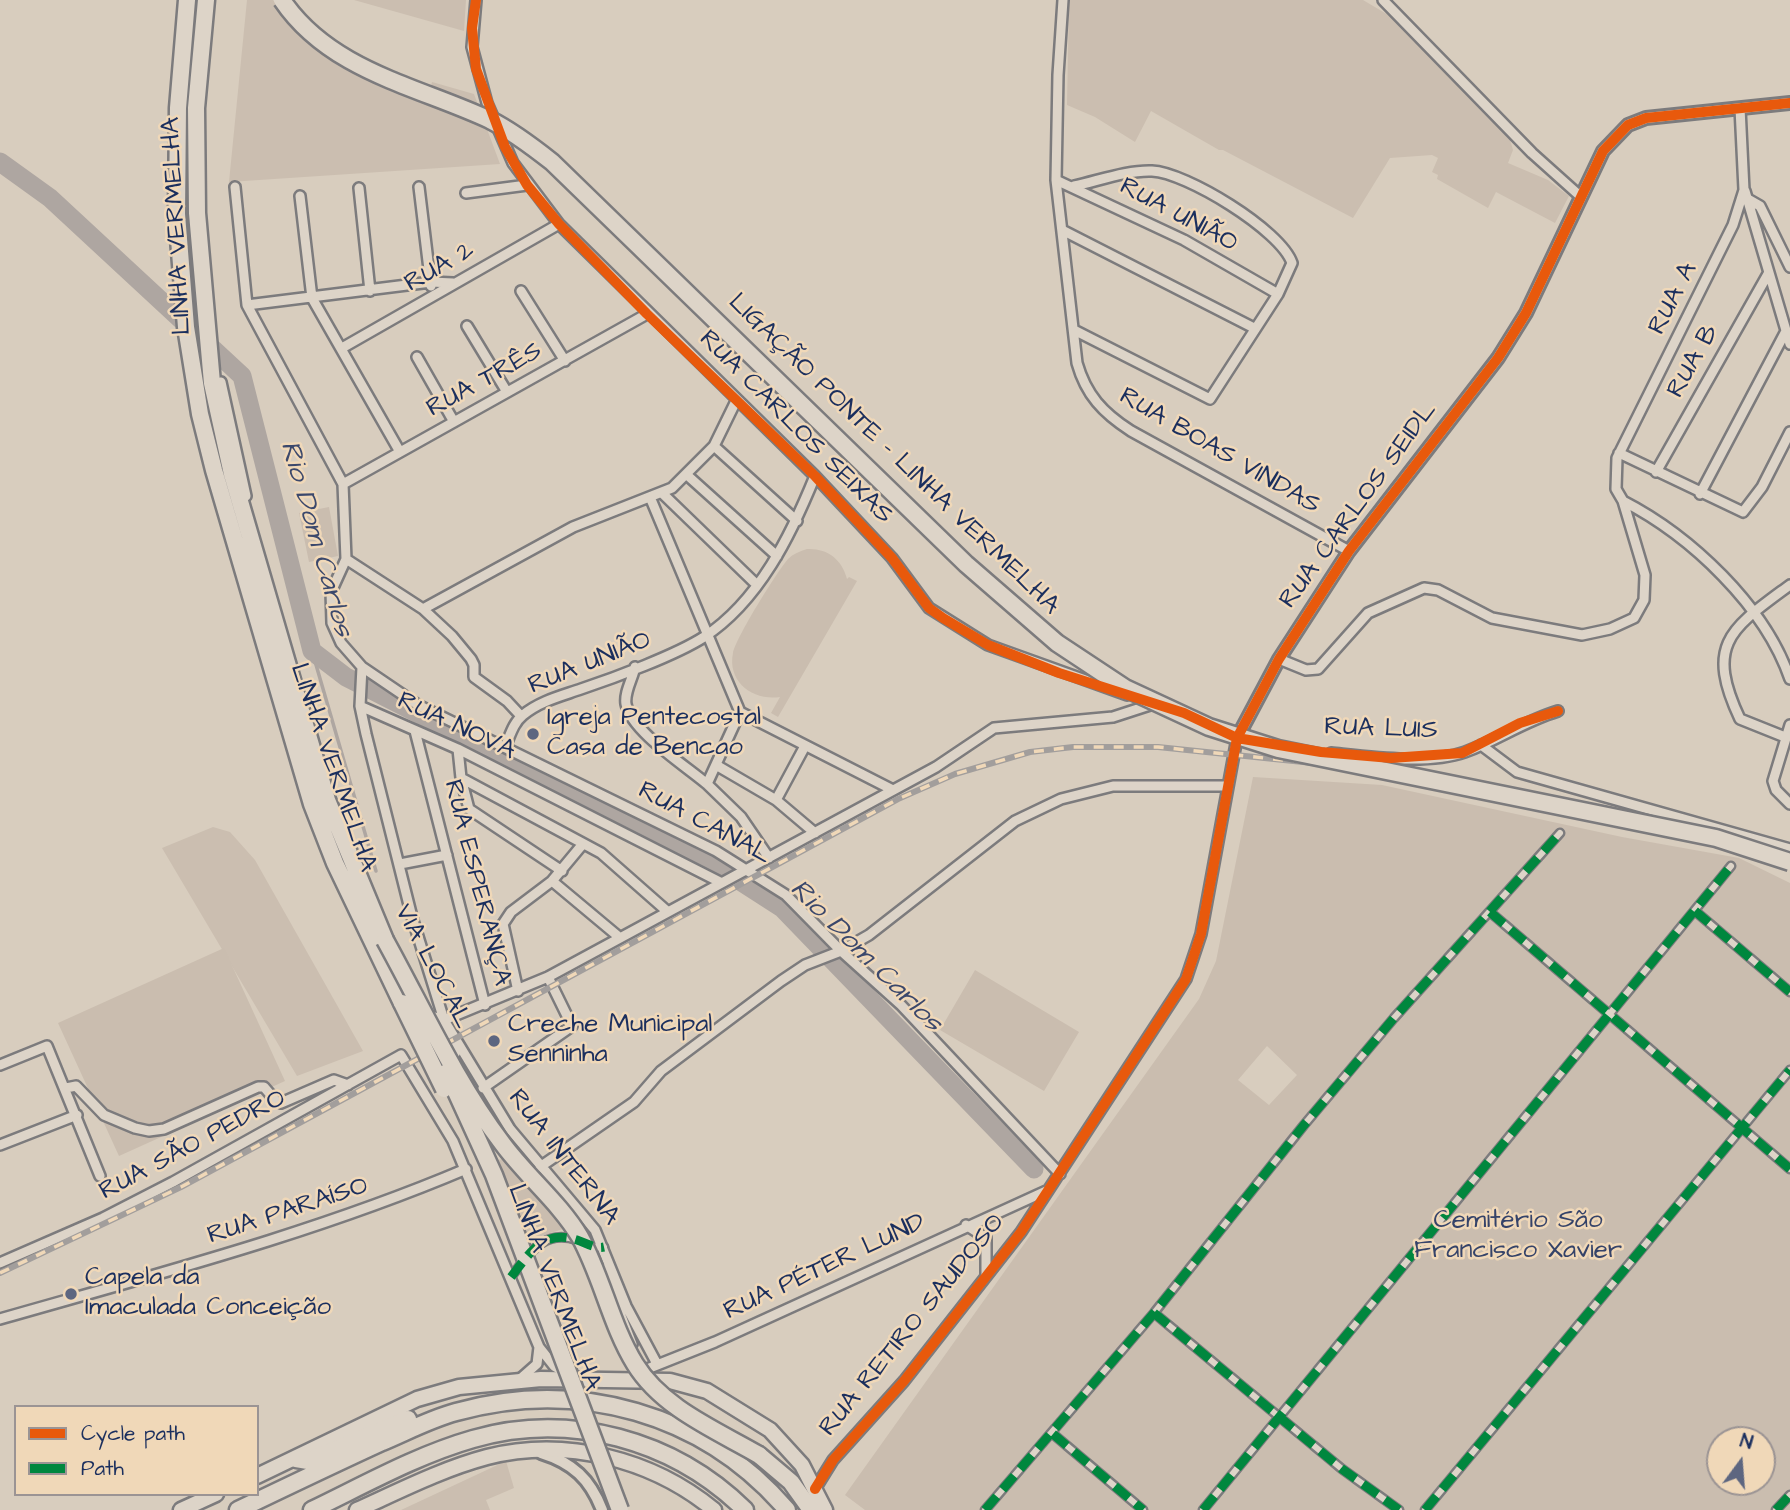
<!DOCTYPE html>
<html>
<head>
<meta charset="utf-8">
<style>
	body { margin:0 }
	#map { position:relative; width:1790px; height:1510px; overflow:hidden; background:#d8cdbe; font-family:"Architects Daughter",sans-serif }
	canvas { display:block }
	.legend { position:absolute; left:14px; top:1405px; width:245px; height:91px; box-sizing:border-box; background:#f0d8b8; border:2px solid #9b9494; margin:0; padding:9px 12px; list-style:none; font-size:21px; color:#1b2f5e }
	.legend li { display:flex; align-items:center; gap:14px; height:35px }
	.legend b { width:35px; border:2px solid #9b9494 }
	.north { position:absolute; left:1706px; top:1426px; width:70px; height:70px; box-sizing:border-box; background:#f0d8b8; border:2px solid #9b9494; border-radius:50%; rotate:16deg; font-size:19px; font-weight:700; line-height:28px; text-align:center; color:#1b2f5e }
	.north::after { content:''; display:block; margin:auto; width:24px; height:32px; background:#5d6680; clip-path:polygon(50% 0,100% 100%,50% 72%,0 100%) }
</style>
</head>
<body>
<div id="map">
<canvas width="1790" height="1510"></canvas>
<ul class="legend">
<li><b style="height:9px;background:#e8590c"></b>Cycle path</li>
<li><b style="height:9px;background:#00873e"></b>Path</li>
</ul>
<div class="north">N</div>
</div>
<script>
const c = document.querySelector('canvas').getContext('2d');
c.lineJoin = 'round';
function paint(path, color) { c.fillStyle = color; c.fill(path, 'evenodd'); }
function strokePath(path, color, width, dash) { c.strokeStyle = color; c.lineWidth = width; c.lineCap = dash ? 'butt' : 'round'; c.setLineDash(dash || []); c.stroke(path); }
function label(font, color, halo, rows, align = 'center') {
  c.font = font + ' "Architects Daughter",sans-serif'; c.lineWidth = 5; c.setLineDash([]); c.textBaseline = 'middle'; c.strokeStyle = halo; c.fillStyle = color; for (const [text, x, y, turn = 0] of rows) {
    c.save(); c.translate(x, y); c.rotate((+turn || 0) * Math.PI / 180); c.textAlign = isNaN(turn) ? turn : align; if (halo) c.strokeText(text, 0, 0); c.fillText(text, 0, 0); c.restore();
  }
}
paint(new Path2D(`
	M247,0H273L295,29L327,58L385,87L416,98L430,89L432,82L474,94L500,164L229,182Z
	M354,0H466L464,31Z
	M1069,0H1363L1390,16L1509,136L1513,150L1508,163L1548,180L1569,196L1555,223L1496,192L1488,208L1437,179L1438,175L1432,172L1438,158L1432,155L1390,158L1353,218L1223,150H1219L1151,111L1135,142L1095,117L1067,105Z
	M213,827L230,832L255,860L363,1051L297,1076L162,848Z
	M506,1461L514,1488L486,1500L490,1510H401Z`), '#cbbeb0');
paint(new Path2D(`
	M329,507L338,556L309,562L299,513Z
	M807,549C827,548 842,559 847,579L849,577L857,581L778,717L771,713L780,697C753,701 727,682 733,653C736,638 776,573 788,559C793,554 800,551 807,549Z
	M1253,777L1382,785L1622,837L1739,858L1790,883V1510H865L845,1495L1199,999L1216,961ZM1267,1046L1297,1075L1269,1105L1238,1080ZM1720,1440H1762V1482H1720Z
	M224,948L285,1081L119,1156L58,1023Z
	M975,970L1079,1032L1044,1091L940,1030Z
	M504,1159L566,1228L526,1241L496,1160Z`), '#cabdaf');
strokePath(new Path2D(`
	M312,651L376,871`), '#aea6a1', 3.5);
strokePath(new Path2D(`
	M0,162L50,198L242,376L312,651L346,677L709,861L782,908L1034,1169`), '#aea6a1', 19);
const pedestrian = new Path2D(`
	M1695,911L1790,992
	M1490,912L1790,1169
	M511,1277C530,1253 543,1229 577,1240C586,1243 595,1249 604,1247
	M1154,1313L1342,1469L1399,1510
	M1053,1434L1143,1510
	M985,1510L1154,1313L1304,1125L1394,1018L1560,833
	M1203,1510L1731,866
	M1425,1510L1790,1070
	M1776,1510L1790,1495`);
const minor = new Path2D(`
	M476,0L472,47L487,103L513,163L559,224L815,476L892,558L929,608L988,645L1127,695
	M1063,0L1058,75L1056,180L1077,363C1086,395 1103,413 1131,431L1349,551
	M1383,0L1532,153L1580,196
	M1056,180L1184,240L1278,294
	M1074,186C1098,181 1127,170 1152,171C1185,172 1281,230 1292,263L1278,294L1210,399L1074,330
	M235,187L247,305L343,484L346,559L331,592L332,623L341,643L362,667L418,705L716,851L786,895L841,951L901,1005L1060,1174
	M419,187L431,286
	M359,188L370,291
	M1745,191L1790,344
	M466,193L527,185
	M300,196L312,298L400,452
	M1746,198L1760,206L1790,267
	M1064,231L1254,328
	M521,291L565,361
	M247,305L431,282L453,283
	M467,326L507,392
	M342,348L559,224
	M417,357L454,422
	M221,382L246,496
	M714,446L797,521
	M1619,453L1743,512L1762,487L1790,432
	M1656,472L1768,274
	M687,475L777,556
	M343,484L647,314
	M662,493L756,584
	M1700,494L1786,331
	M650,497L740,712
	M1623,501C1691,536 1765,606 1790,679
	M346,559L423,609L452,636L471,659L474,665V677L507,701L521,716
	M423,609L573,527L672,488L714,446L736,401
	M1279,659L1306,670L1318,669L1368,613L1424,588L1438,590L1492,618L1582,635L1610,629L1634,618L1644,600L1645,575L1623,501L1616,489L1617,458L1733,225L1744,190L1740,108
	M362,667L360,706L366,734L412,917L444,1020L510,1129L595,1230L626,1306L657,1364
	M635,667C633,678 624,692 626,704C631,731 686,766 707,784
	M360,706L458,749L720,882
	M740,712L707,784L741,817L769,858
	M740,712L891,789
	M1790,725L1773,781L1776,790L1790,804
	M415,731L485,1005
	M1785,737L1740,719C1704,643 1732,628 1790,585
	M1481,745L1517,772L1790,849
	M505,747C510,736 513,723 523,715C540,701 561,696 581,689C614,678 676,655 704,637C759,601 791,535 815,476
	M458,749L461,778L601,853L668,912
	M1331,753C1370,757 1428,765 1465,752C1498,740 1522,722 1558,711
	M716,765L776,800L815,833
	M461,778L469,809L562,871
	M776,800L805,746
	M400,864L447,855
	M552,881L582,845
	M518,991L503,924L511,912L552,881L619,937
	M435,1017L455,1054
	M444,1020L548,977L936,767L994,728L1113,717L1153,704
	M0,1065L47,1046L100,1176
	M66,1088L76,1086L104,1115L135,1128L149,1131L164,1129L258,1087H264L276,1101L281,1103L334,1080L348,1085
	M483,1088L572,1026L548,977
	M0,1145L77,1115
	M540,1167L634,1102L661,1071L781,981L805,965L841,951L869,935L1015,821L1061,799L1113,786H1228
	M966,1225L986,1238V1275
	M0,1263L103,1218L173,1182L401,1055L453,1141L539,1347L554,1366L566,1373
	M603,1269L632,1344
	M0,1319C157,1274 315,1233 466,1169
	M637,1373L715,1342L1046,1191
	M520,1379L537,1364L539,1347
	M815,1489L833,1460L904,1381L1021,1232L1186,979L1201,934L1237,738`);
const tertiary = new Path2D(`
	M1237,738L1279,659L1349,551L1498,358L1526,313L1603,151L1628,125L1646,118L1790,103
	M541,1453C573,1463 590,1479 602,1510`);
const trunk = new Path2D(`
	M257,1476L417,1399L459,1387L541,1379L670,1381L707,1391L770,1430L802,1465L825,1510
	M181,1510L216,1494
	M357,1510C399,1491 442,1469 487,1457C566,1437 652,1459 714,1510`);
const motorway = new Path2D(`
	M187,0L178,108L177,214L186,327L200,414L214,470L312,804L335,863L402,1003
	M206,0L196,108L197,213L212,383L232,474L327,800L385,940
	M759,1455L791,1482L811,1510
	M296,1459L308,1461L408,1419
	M238,1510C286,1487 334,1464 382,1442C406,1432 430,1419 456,1412C578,1378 704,1413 787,1510
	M312,1510C364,1485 417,1455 473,1439C570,1411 674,1440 745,1510`);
strokePath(pedestrian, '#7c7b7d', 11);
strokePath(minor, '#7c7b7d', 14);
strokePath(tertiary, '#7c7b7d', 16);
strokePath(trunk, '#7c7b7d', 19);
strokePath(motorway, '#7c7b7d', 21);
strokePath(pedestrian, '#ddd4c8', 6);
strokePath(minor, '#ddd4c8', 9);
strokePath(tertiary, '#ddd4c8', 10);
strokePath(trunk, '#ddd4c8', 14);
strokePath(motorway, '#ddd4c8', 16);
const rail = new Path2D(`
	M0,1273L181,1187L898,799L955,774L1030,752L1073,747H1158L1448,777L1622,821L1687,833L1790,865`);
strokePath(rail, '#a29e9c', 6);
strokePath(rail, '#f0d8b8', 3.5, [10]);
const motorwayBridge = new Path2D(`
	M282,0C330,71 417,86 490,120C512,131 533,147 552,162L966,564L1057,643L1125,688L1209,727L1278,749L1716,838L1790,862
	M385,940C422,1007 455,1081 502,1143C526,1176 559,1202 580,1237C602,1277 611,1325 635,1364C662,1408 716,1430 759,1455
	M402,1003L444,1089
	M447,1072L494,1175L620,1510`);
strokePath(motorwayBridge, '#7c7b7d', 21, []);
strokePath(motorwayBridge, '#ddd4c8', 16);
strokePath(new Path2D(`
	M1695,911L1790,992
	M1490,912L1790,1169
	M511,1277C530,1253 543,1229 577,1240C586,1243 595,1249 604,1247
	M1154,1313L1342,1469L1399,1510
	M1053,1434L1143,1510
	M985,1510L1154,1313L1304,1125L1394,1018L1560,833
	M1203,1510L1731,866
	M1425,1510L1790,1070
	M1776,1510L1790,1495`), '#00873e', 9, [18, 9]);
strokePath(new Path2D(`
	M476,0L472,28L476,69L505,147L527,185L559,224L647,314L815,476L892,558L929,608L943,618L988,645L1059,673L1184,713L1237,738L1321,752L1391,758L1462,753L1520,723L1558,711
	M815,1489L833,1460L904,1381L1021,1232L1186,979L1201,934L1237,738L1279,659L1349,551L1498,358L1526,313L1603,151L1628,125L1646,118L1790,103`), '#e8590c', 10);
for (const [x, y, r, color] of [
	[533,734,7,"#5d6680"],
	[494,1041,7,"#5d6680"],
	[71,1294,7,"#5d6680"]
]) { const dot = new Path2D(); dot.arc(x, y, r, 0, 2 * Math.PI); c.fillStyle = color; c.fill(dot); strokePath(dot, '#f0d8b8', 2.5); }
label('26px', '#1b2f5e', '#f0d8b8', [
	["RUA UNIÃO",1178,216,28],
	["LINHA VERMELHA",178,226,-93],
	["RUA 2",440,268,-30],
	["RUA A",1674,299,-63],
	["RUA B",1694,362,-61],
	["RUA TRÊS",485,381,-29],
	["RUA CARLOS SEIXAS",795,428,45],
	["RUA BOAS VINDAS",1219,452,30],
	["LIGAÇÃO PONTE - LINHA VERMELHA",893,455,44],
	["RUA CARLOS SEIDL",1359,506,-54],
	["RUA UNIÃO",590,664,-22],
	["RUA NOVA",456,727,25],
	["RUA LUIS",1381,730,2],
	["LINHA VERMELHA",332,768,71],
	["RUA CANAL",704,824,28],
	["RUA ESPERANÇA",476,883,76],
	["VIA LOCAL",432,967,62],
	["RUA SÃO PEDRO",193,1146,-28],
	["RUA INTERNA",563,1158,52],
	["RUA PARAÍSO",288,1212,-18],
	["RUA PÉTER LUND",825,1268,-25],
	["LINHA VERMELHA",553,1288,69],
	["RUA RETIRO SAUDOSO",913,1326,-51]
]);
label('26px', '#1b2f5e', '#f0d8b8', [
	["Igreja Pentecostal",547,719],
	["Casa de Bencao",547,749],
	["Creche Municipal",508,1026],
	["Senninha",508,1056],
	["Capela da",85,1279],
	["Imaculada Conceição",85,1309]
], 'left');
label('26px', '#354369', '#f0d8b8', [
	["Cemitério São",1518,1222],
	["Francisco Xavier",1518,1252]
]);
label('italic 28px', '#3b486c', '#f0d8b8', [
	["Rio Dom Carlos",315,539,74],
	["Rio Dom Carlos",865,957,45]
]);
</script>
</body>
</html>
